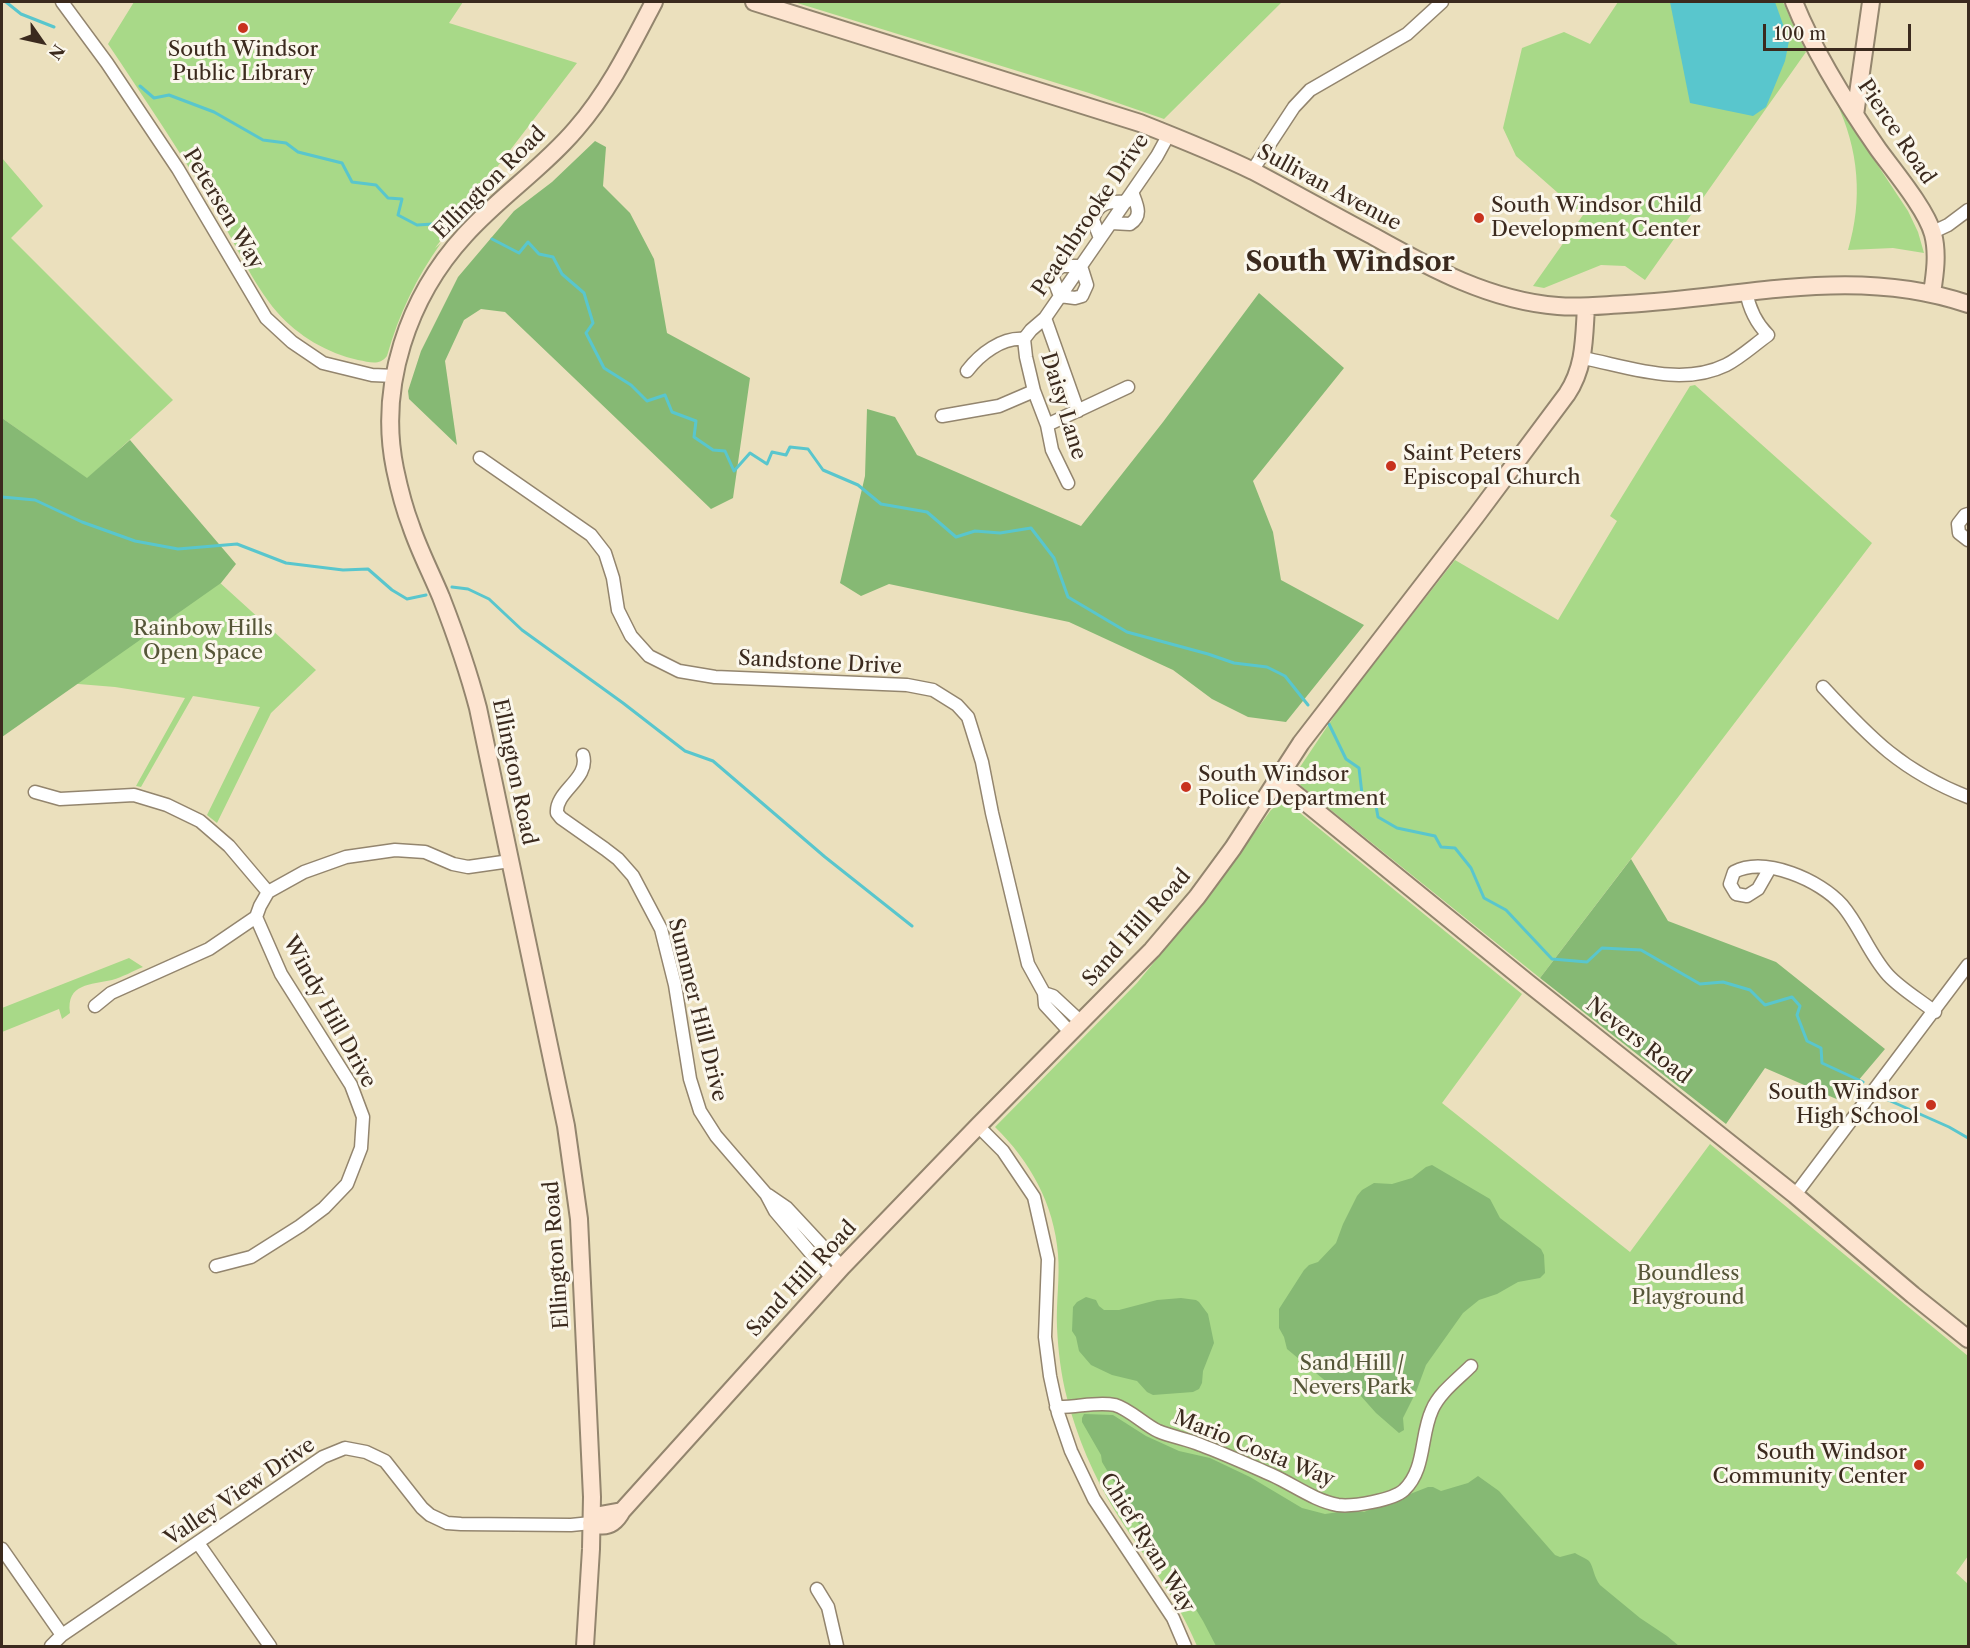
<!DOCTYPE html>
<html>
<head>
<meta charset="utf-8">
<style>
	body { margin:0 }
	#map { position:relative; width:1970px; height:1648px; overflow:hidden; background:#ebe0bd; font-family:"Libre Caslon Text",serif }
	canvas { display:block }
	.frame { position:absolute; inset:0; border:3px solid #3b2a1e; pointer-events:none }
	.north { position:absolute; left:12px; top:12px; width:60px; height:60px; -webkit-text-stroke:4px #fbf7ec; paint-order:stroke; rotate:124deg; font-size:16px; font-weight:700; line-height:24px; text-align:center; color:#3b2a1e }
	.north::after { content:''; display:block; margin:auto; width:21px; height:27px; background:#3b2a1e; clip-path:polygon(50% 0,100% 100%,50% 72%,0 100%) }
	.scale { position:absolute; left:1763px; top:24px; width:148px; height:27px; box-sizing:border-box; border:3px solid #3b2a1e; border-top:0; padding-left:8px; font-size:18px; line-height:21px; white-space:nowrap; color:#3b2a1e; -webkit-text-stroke:4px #fbf7ec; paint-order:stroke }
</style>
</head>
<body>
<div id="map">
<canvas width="1970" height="1648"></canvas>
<div class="frame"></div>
<div class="north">N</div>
<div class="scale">100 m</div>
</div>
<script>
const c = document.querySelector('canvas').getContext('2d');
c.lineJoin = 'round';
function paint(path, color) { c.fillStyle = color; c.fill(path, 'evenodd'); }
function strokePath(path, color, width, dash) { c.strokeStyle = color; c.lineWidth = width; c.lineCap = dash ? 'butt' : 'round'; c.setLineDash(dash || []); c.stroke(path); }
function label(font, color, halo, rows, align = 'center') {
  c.font = font + ' "Libre Caslon Text",serif'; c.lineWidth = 6; c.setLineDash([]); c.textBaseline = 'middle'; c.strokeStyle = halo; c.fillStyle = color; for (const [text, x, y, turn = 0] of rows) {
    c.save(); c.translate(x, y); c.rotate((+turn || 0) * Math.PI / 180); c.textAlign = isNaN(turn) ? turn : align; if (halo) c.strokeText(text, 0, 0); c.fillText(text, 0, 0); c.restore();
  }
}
paint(new Path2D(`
	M134,2H463L449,23L577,63L435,248L441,243C416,278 399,314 387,356C379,366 370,362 358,360C327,353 298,336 277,312C252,283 235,242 215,210C181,153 145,99 108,44Z
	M794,2H1282L1164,119L1089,93Z
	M1618,2H1783L1806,52L1645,280L1625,266L1601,265L1544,288L1533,286L1583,215L1516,156L1503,128L1522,48L1564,32L1590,44Z
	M1836,102L1908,211L1918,232L1924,253L1893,248L1848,250C1863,200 1859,149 1836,102Z
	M2,158L43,206L11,238L173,400L87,479L2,418Z
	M1695,385L1872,543L1540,978L1301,786L1296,775L1298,770L1341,706L1455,560L1558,620L1617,521L1610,516L1690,386Z
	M207,571L316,670L271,713L217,823L207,815L260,707L193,696L141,787L136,786L185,698L115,687L54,682Z
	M1279,804H1289L1522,994L1442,1103L1630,1252L1710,1144L1968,1356V1556L1956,1573L1968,1584V1646H1197C1177,1597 1143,1556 1115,1511C1094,1477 1077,1437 1067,1398C1061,1375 1058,1350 1057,1327C1056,1302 1060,1278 1058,1254C1054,1204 1030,1161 995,1127L1137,983L1210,894L1271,810Z
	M129,958L143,967C133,971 123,977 112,980C91,985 66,983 70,1013L62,1019L59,1009L2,1032V1008Z`), '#a8d988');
paint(new Path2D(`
	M595,141L606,147L603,186L630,213L654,259L667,333L750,378L733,498L711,509L505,312L481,309L464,320L445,361L457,445L409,399L408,391L421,351L458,277L514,211L552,182Z
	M1259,293L1344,368L1253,481L1273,532L1281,580L1364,625L1286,722L1248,717L1212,699L1173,670L1069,622L889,584L861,596L840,583L865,476L867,409L895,417L917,455L1081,526L1163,422Z
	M2,418L87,478L130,440L236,564L221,583L2,737Z
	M1631,859L1668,921L1776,962L1885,1049L1841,1101L1765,1068L1726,1124L1540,978Z
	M1432,1165L1490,1199L1500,1218L1541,1249L1544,1255L1545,1273L1540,1278L1518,1282L1497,1294L1479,1300L1463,1313L1426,1365L1416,1392L1403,1418L1404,1430L1399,1433L1376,1413L1360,1395L1328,1383L1287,1349L1284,1337L1279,1328V1309L1304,1270L1309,1265L1318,1262L1336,1243L1343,1224L1357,1196L1362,1190L1374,1183L1392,1184L1412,1178L1426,1167Z
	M1086,1297L1096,1300L1099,1306L1104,1310H1119L1157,1300L1181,1298L1196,1300L1199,1302L1208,1314L1214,1343L1203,1371L1202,1383L1199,1389L1193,1392L1153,1395L1147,1392L1137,1381L1112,1375L1091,1365L1079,1351L1076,1337L1072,1331L1073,1307L1077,1302Z
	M1084,1414L1113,1415L1146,1436L1179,1451L1210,1458L1250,1477L1302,1508L1325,1514L1346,1511L1364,1512L1428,1487H1433L1441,1491L1468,1483L1478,1476L1499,1491L1555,1555L1560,1557L1575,1553C1579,1556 1586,1558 1589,1561C1593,1565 1594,1578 1600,1585L1640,1618L1667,1636L1679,1646H1216L1203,1621L1167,1562L1139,1524L1102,1462L1101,1455L1082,1422V1418Z`), '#86b974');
paint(new Path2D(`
	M1670,2H1775L1789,41L1785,61L1766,107L1753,116L1690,103Z`), '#59c6cd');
strokePath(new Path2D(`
	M6,2L21,14L54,27
	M140,86L154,98L169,95L214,112L263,140L286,143L298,152L342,163L352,182L376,185L388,198L402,199L398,215L417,225L433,224L444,228
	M492,239L519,253L528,242L539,254L553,257L562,274L584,293L593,323L586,333L604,368L631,385L647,401L665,395L672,412L696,421L694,437L713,450L725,451L734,471L750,453L767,464L772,452L786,455L790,447L808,449L823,470L858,485L881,504L927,512L956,537L975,531L1000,533L1031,528L1054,558L1068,597L1127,632L1208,654L1234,663L1267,667L1285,676L1308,705
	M2,497L35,500L82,522L135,541L178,549L237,544L286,563L343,570L368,569L392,590L407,599L426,595
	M452,587L468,589L489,599L522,630L623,703L685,751L713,761L825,857L912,926
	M1329,724L1346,759L1359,768L1362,794L1376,806L1378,817L1397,828L1435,836L1441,847L1455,848L1471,868L1484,898L1506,910L1552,959L1587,962L1602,948L1641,950L1700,984L1723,982L1750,990L1765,1005L1792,997L1800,1006L1797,1015L1807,1041L1821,1048L1822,1063L1863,1082
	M1886,1099L1949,1127L1968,1138`), '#59c6cd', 3);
const street = new Path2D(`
	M62,2L107,63L178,169L266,318L292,342L323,363L372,375L395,376
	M1252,171L1294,107L1310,90L1407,34L1442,2
	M1111,223L1130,224C1143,216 1137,205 1132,192
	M1933,232L1948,225L1968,210
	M1100,238L1093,220C1097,202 1110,201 1126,202
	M1062,266H1081L1087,285L1082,296L1075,298L1060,296L1053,278L1055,271Z
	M1045,318L1078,411
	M1024,339L1031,330L1045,318L1157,156L1169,134
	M1024,339L1026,357L1034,391L1047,425L1052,450L1068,483
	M1583,358C1629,367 1681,387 1726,365C1740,358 1754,345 1768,335C1756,323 1749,308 1746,291
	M967,371C980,354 1002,337 1024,339
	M942,416L999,406L1034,391
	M1047,425L1128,387
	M480,458L591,535L605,553L613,578L618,610L631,636L649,656L679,671L715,677L907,685L933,690L957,705L968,717L982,762L992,813L1028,964L1044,993L1045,1005L1070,1032
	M1968,514L1965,515L1958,524L1959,533L1968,540
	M1823,687C1871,739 1902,771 1968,797
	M583,755C590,779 555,791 557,813L561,818L605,849L618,859L633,876L661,929L675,985L690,1079L700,1111L716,1136L766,1194L775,1211L832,1278
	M35,792L60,799L134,795L167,805L200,821L229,846L268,892
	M1770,868L1758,889L1747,896L1736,894L1730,884L1734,872C1765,856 1820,880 1842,905C1860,926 1869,954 1888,975C1901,989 1920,1000 1935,1012
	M1044,993L1053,996L1081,1022
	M95,1006L111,993L209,949L256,917L260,906L268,892L304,872L346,857L395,850L425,852L453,864L468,867L510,861
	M978,1126L1003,1151L1034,1197L1048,1259L1045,1337L1050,1376L1058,1413L1071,1451L1094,1499L1173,1618L1185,1646
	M768,1195L787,1208L842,1267
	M1795,1195L1968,965
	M216,1266L251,1257L300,1226L324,1208L347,1184L361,1148L363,1117L351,1085L281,974L256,917
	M1056,1407C1076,1408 1096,1401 1115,1405C1129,1409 1145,1425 1158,1431C1172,1437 1187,1439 1201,1445C1225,1454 1249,1465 1272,1475C1294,1485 1315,1501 1338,1505C1353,1507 1393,1500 1404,1490C1426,1469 1420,1436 1432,1410C1439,1393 1458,1379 1471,1366
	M198,1543L270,1646
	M2,1549L62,1635
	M817,1589L828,1607L837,1646
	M51,1646L62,1635L323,1457L345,1448L366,1452L385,1461L422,1508L430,1515L447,1523L461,1524L571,1525L591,1523`);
const secondary = new Path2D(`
	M754,2L1140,123C1178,138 1216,153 1253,171C1293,192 1333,215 1373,236C1430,268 1491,301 1558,306C1581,308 1604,305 1626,304C1743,298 1853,265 1968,304
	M1794,2C1815,54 1846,103 1878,149C1894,171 1926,209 1933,234C1938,253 1935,274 1932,293
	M1855,115L1871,2
	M1278,780L1528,983L1795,1195L1913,1295L1968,1339
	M622,1511L600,1515L591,1523C606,1529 615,1524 622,1511L842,1267L978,1126L1152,950L1197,897L1233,848L1301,743L1476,516L1567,394C1585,367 1584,338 1586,307
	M585,1646L591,1549L592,1497L579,1219L566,1126L478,708C468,670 455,633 441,597C431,573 419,550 411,526C404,508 399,488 395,469C378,386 408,297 465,235C499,197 543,168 576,129C609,91 631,46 654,2`);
strokePath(street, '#93856e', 15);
strokePath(secondary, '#93856e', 20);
strokePath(street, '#fff', 12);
strokePath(secondary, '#fde4d0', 16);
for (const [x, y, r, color] of [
	[243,28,6,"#c8321e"],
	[1479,218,6,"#c8321e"],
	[1391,466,6,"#c8321e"],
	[1186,787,6,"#c8321e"],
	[1931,1105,6,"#c8321e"],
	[1919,1465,6,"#c8321e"]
]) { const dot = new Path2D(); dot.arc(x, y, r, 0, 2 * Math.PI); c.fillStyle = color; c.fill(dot); strokePath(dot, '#fbf7ec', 2); }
label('21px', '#3b2a1e', '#fbf7ec', [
	["South Windsor",243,50,"center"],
	["Public Library",243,74,"center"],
	["South Windsor Child",1491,206],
	["Development Center",1491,230],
	["Saint Peters",1403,454],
	["Episcopal Church",1403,478],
	["South Windsor",1198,775],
	["Police Department",1198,799],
	["South Windsor",1919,1093,"right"],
	["High School",1919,1117,"right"],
	["South Windsor",1907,1453,"right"],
	["Community Center",1907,1477,"right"]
], 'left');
label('21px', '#3b2a1e', '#fbf7ec', [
	["Pierce Road",1896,132,56],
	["Ellington Road",490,183,-45],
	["Sullivan Avenue",1329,188,28],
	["Petersen Way",223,209,59],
	["Peachbrooke Drive",1091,215,-56],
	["Daisy Lane",1063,406,73],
	["Sandstone Drive",820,663,3],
	["Ellington Road",514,772,78],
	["Sand Hill Road",1137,928,-48],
	["Summer Hill Drive",697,1010,76],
	["Windy Hill Drive",329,1012,61],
	["Nevers Road",1638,1041,38],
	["Ellington Road",557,1255,-94],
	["Sand Hill Road",802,1279,-47],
	["Mario Costa Way",1254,1449,22],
	["Valley View Drive",240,1492,-34],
	["Chief Ryan Way",1147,1543,58]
]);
label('21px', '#565638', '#fbf7ec', [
	["Rainbow Hills",203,629],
	["Open Space",203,653],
	["Boundless",1688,1274],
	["Playground",1688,1298],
	["Sand Hill /",1352,1364],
	["Nevers Park",1352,1388]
]);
label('bold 27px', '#3b2a1e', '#fbf7ec', [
	["South Windsor",1350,263]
]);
</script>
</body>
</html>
